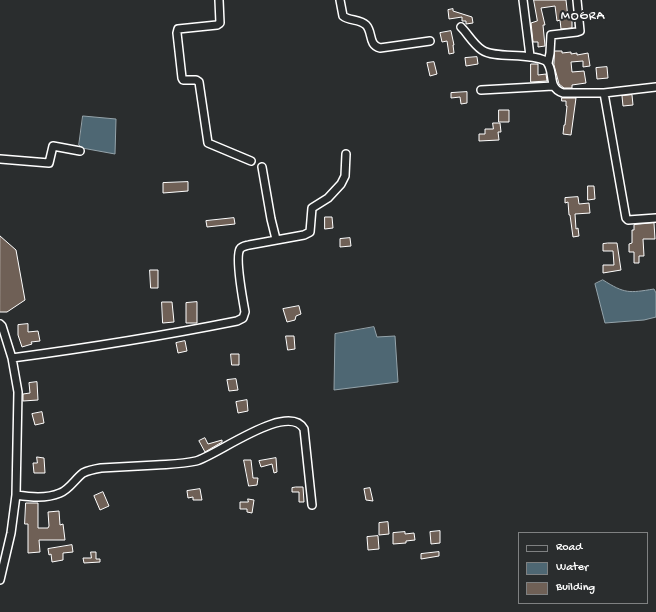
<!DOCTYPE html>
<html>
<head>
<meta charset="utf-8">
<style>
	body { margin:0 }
	#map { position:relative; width:656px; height:612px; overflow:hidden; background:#2a2d2e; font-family:"Gochi Hand",sans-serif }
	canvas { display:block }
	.legend { position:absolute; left:518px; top:532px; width:130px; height:72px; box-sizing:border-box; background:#2a2d2e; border:1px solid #7f8182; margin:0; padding:5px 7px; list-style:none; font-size:12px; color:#fff }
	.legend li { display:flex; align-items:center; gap:8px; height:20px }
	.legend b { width:20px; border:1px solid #7f8182 }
</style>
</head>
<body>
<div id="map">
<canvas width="656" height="612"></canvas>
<ul class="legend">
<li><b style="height:5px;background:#2a2d2e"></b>Road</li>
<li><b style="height:11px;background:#4e6773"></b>Water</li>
<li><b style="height:11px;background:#6f6056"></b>Building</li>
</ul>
</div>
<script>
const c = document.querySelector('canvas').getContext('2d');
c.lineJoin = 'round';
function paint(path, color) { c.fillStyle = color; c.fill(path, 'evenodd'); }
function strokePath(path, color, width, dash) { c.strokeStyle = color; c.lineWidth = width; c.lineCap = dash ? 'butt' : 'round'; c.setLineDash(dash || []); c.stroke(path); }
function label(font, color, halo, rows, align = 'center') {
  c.font = font + ' "Gochi Hand",sans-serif'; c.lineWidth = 4; c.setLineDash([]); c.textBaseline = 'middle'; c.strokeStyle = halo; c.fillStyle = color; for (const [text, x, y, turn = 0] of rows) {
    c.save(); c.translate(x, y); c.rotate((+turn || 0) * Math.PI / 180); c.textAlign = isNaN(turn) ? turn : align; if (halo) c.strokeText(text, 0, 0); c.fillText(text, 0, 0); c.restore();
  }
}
const water = new Path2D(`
	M83,116L116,119L115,154L82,148L79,145Z
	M603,280C625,294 629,293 654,289L656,293V317L644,320L605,323L595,284Z
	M374,327L377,337L395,336L398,382L334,390L335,334Z`);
paint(water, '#4e6773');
strokePath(water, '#95a4ab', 1);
const building = new Path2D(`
	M534,0H566L568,18H572V28L561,29L560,20L557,21L555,6L541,8L545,25H543L545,46L538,47V42H533L531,23L537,21Z
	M453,9V11L472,17L473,23L466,24V21H462V17L449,19L448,10Z
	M451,31L454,45H453L454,53L449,54L447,41L442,42L440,33Z
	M555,51H562V53L571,52V54L577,53V55L588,53L590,66L583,67V61L571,62L572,72L584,71L586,83L572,85V88H564L559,84L554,65Z
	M477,57L478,64L466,66L465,58Z
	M434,62L437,74L430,76L427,63Z
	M531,64H538V75L546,74L547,81L531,82Z
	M607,67L608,78L597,79L596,68Z
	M467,92V103L461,104L460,97L451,98V93Z
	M632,95L633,105L623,106L622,96Z
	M562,98H576L571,135L563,134L564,125H565L567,106H566V101H562Z
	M499,110H509V122H499Z
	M493,123H500L501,132H498L499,140L479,141V134H485V129H493Z
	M188,182V191L163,193V183Z
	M588,186H594L595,199L588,200Z
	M578,197L579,204L589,203L590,213L575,214L576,229L578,228L579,236L573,237L570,215H569L568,202L565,203V198Z
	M325,217H332L333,228L325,229Z
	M234,218L235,224L207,227L206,221Z
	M654,223L655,239H643L644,256H639V263H634V252H629V244L632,243V230H634V225Z
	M0,236L16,250L25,300L7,312H0Z
	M350,238L351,246L340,247V239Z
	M608,243H617L621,270L603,273V265H614L613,251H603V244Z
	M150,270H158V288H151Z
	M162,302H172L174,322L163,323Z
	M197,302V323H186V303Z
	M299,306L301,314L296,316L295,320L287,322L283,309Z
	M28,324V332L38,331L40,341L31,342L32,344L22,347L18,335V325Z
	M286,336H294L295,349L288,350Z
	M185,341L187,351L178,353L176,343Z
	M231,354H239V365H232Z
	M236,379L238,390L229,391L227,380Z
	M37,382L38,400L23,401V394L30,393L29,383Z
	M247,400L248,411L238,413L236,402Z
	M42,412L44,423L35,425L32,414Z
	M205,438L208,444L222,440V442L205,452L199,441Z
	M37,457L44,458L45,473H34L33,463H37Z
	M276,458L277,472L274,473L272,464L261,467L259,461Z
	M244,460H251L253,478H258L257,485L249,486Z
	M296,487H303L304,502H299V492H292V488Z
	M370,488L373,501L366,500L364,489Z
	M200,489L202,500H193V497L188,498L187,491Z
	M103,492L109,506L100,510L94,496Z
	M248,499L254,500L252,513L247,512V509H240V502H248Z
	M26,503H38V528H48L49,526L48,512L59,511L60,525L63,524L65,540H39L40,552L28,553V524H25Z
	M388,522L389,534L379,535V523Z
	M440,531V543L431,544L430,532Z
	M405,532V534L414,533L415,540L406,541V543L393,544V533Z
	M378,536L379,549L368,550L367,537Z
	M72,545L73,552L63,553V560L52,562L51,554L49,555L48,549Z
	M91,552H96V559H100V562L84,563L83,558H91Z
	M439,552V556L421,559V554Z`);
paint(building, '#6f6056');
strokePath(building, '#fff', 1);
const minor = new Path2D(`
	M219,0L220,23L217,25L178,29L177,33L182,78L183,80H196L199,82L208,143L251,161
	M340,0L343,16C349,21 360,19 366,25C373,32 368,45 380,48L430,41
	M523,0L530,56
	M461,27C468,34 473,44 482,50C495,59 528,52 546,61C556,72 546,87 563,93H604L656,87
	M548,63L550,53L551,35L577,32L580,31L577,0
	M481,90L553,86
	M604,93L626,218L628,220L656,218
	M0,159L49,163L53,146L80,151
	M262,167L271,219L276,239
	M0,324L2,326L12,358L18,392L16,495
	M12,358C87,348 162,336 237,321L243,318L245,312C243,301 235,257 240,249C242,246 245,246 249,245L304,235L310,232L312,208L328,198L341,184L345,176L346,154
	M0,580L11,533L16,495C30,497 46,499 60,493C69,490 75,479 83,473C89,470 95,469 101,468C120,467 138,466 156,465C170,464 183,464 196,461C216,456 288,401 304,429L312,505`);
strokePath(minor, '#fff', 10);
strokePath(minor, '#2a2d2e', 7);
c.letterSpacing = '1px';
label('13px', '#fff', '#2a2d2e', [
	["MOGRA",583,17]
]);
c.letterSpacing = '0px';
</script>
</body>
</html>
